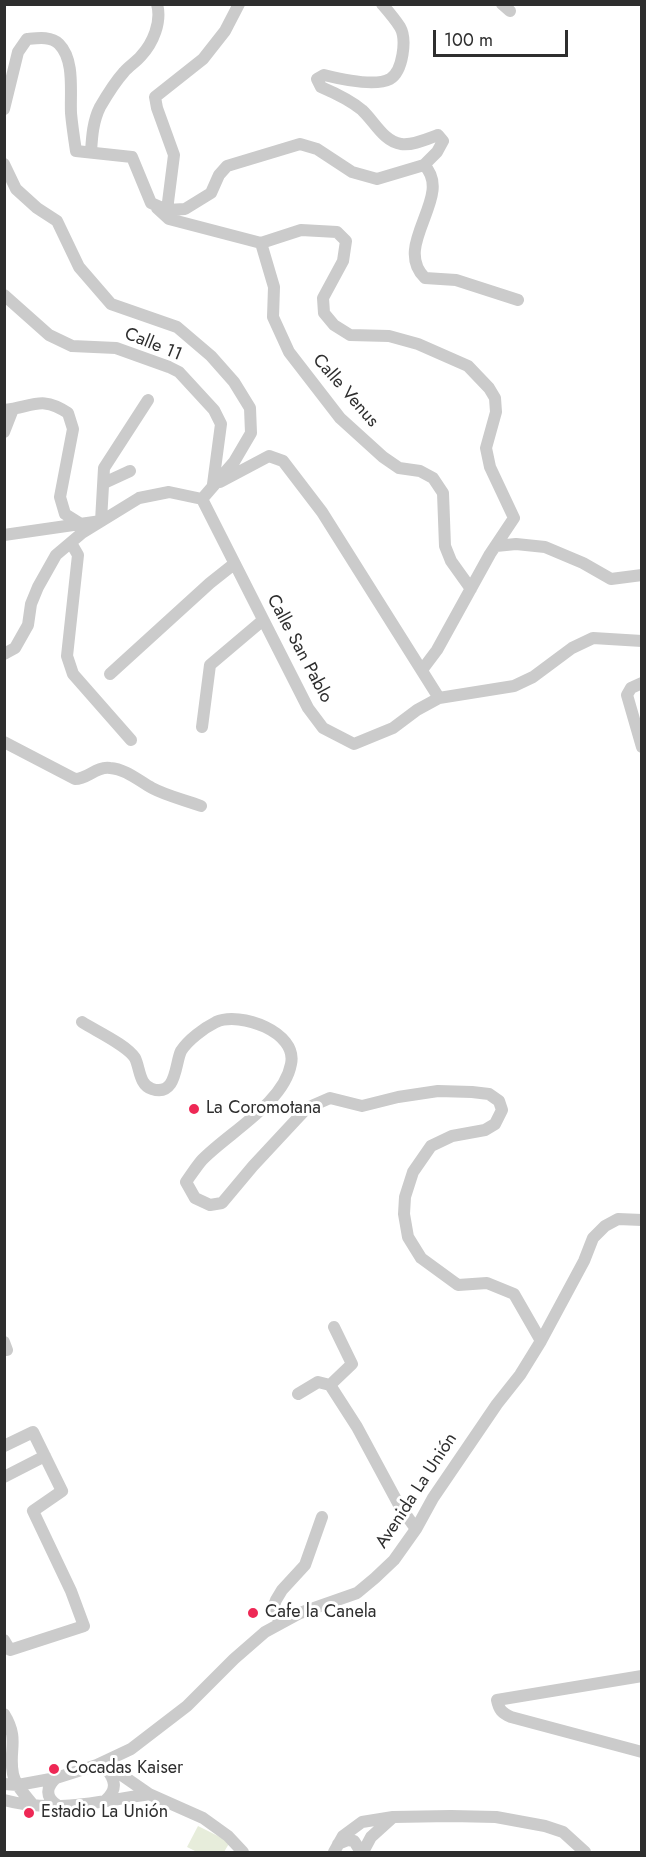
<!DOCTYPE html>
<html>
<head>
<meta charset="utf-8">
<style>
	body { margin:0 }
	#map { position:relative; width:646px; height:1857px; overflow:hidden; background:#fff; font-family:Jost,sans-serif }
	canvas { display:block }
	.frame { position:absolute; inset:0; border:6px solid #2e2e2e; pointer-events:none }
	.scale { position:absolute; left:433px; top:30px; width:135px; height:27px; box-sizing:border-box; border:3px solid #2e2e2e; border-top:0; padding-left:8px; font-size:18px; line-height:21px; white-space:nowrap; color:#2e2e2e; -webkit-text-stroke:4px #fff; paint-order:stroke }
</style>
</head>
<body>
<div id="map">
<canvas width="646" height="1857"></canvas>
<div class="frame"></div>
<div class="scale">100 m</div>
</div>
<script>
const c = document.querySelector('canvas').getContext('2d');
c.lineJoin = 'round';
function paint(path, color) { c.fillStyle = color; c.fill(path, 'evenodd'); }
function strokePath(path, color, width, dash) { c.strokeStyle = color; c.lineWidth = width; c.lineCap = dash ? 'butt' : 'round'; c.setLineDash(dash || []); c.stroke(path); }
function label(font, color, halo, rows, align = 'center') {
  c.font = font + ' Jost,sans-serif'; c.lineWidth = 6; c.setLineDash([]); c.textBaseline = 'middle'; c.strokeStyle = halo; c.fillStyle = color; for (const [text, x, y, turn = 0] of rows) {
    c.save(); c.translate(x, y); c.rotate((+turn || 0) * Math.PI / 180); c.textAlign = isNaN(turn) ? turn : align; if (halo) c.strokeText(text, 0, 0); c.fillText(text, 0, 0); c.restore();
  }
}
paint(new Path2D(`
	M198,1826L230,1842L224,1852H197L187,1847Z`), '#e7eddb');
strokePath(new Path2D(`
	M502,4L510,11
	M4,109L18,52L27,39C38,38 51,36 59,44C75,60 70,92 71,113C72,125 74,138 76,151L132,157L151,203L167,210L185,209L211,193L219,175L227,166L300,144L317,149L352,172L377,179L424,165L437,152L443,141L438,135C427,139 412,146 401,144C384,142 374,121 362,110C350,100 335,93 321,87L317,79L324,75C340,79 375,87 390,79C403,71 407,39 400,27C395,19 388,11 382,4
	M91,152C92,136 93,121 100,107C107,95 115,82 124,72C129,66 136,62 141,56C153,43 162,22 157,4
	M4,164L16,189L37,208L57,221L79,267L111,304L177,327L211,356L234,382L250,408L251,433L234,462L202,499
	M424,165C455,196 391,245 425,278L456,280L518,300
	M157,208L169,219L261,243L301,230L337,232L346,241L343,261L323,298L324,313L334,325L350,335L389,336L418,344L468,366L489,388L495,398L496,412L486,448L490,467L514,518L490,554L437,650L422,670
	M167,210L174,155L157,108L155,97L203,59L225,31L239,4
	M261,243L274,287L273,317L289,352L340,418L383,457L399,468L420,471L433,478L443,493L445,546L451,561L471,589
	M4,295L49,335L72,346L116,348L169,367L179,372L214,410L221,424L213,484
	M4,410C33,407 41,395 68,413L73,429L60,497L65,514L81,524
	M4,432L13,409
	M220,482L269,456L283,461L322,512L439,698
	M104,483L130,471
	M202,499L308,708L323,728L354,744L393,728L417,710L439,698L514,686L533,677L572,648L593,638L642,641
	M4,535L101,521L104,468L148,400
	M71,543L78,555L67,656L73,674L131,740
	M496,546L516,544L545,547L583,563L611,579L642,575
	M4,654L15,648L28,625L31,604L38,587L56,555L82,533L139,498L169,492L202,499
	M110,674L210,583L234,564
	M642,683L631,688L627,695L642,747
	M202,727L210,665L262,621
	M4,742L75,779C88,779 96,766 110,768C126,769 139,781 152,788C167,796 185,800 201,806
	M82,1022C96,1031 127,1045 135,1058C140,1068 139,1085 152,1089C177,1097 175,1063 181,1051C188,1040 204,1028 216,1022C240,1011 298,1032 291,1064C284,1103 228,1133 202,1160C196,1167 191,1175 186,1182L195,1198L210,1205L222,1203L253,1166L307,1108L330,1098L362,1106L398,1097L438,1091L472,1092L489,1094L499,1101L502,1110L495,1124L485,1130L452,1136L431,1146L413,1172L405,1197L404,1214L408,1237L421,1258L458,1285L487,1283L514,1294L541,1341
	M4,1342L7,1350
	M330,1385L352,1364L334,1327
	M298,1394L318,1382L330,1385L357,1427L399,1505L416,1529
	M4,1446L33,1432L62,1491L33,1511L71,1591L84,1626L10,1650L4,1640
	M4,1477L45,1456
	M280,1622L273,1608L276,1600L282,1590L305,1565L322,1517
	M642,1676L497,1700C499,1710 502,1713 511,1717L642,1752
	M4,1714C20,1740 8,1750 13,1774C15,1785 26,1796 33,1805
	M97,1765L113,1769L149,1794L203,1818L228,1836L243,1852
	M106,1768C115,1780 118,1789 106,1800
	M56,1778C46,1787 45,1797 57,1805
	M4,1784L18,1785L56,1778L97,1765L131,1749L187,1706L234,1659L265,1632L300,1613L357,1593L375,1578L394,1560L416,1529L433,1498L497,1404L520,1375L541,1341L584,1261L593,1238L605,1226L618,1219L642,1220
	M4,1800C51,1813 102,1802 149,1794
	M338,1844L348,1840L354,1841L361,1852
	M334,1852L343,1836L362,1822L393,1817L451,1816L496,1817L545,1826L563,1832L585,1852
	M363,1852L371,1837L392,1818`), '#cbcbcb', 12);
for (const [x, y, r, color] of [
	[194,1109,6,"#ee2855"],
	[253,1613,6,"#ee2855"],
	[54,1769,6,"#ee2855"],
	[29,1813,6,"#ee2855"]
]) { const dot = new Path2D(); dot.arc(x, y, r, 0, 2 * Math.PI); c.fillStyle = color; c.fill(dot); strokePath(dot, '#fff', 2); }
label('18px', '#2e2e2e', '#fff', [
	["Calle 11",153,345,22],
	["Calle Venus",345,391,49],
	["Calle San Pablo",299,649,62],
	["Avenida La Unión",417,1491,-57]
]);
label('18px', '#2e2e2e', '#fff', [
	["La Coromotana",206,1109],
	["Cafe la Canela",265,1613],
	["Cocadas Kaiser",66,1769],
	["Estadio La Unión",41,1813]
], 'left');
</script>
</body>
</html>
